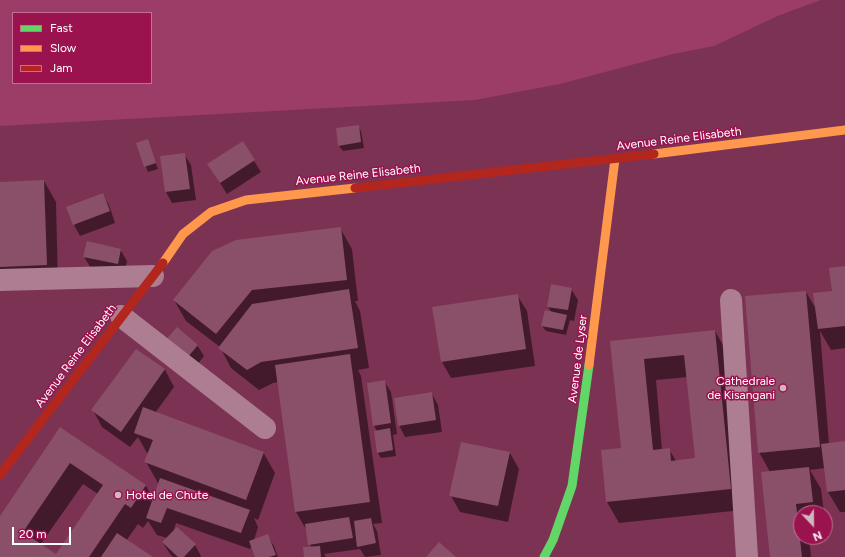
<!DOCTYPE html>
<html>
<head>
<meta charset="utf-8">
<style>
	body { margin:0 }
	#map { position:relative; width:845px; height:557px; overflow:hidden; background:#7c3252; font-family:Figtree,sans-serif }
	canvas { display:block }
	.legend { position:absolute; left:12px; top:12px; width:140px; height:72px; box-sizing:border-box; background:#9b134e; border:1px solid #c37195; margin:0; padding:5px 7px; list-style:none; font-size:12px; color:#fff }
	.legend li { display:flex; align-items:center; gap:8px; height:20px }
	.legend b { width:20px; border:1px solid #c37195 }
	.north { position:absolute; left:793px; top:505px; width:40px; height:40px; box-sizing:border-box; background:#9b134e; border:1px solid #c37195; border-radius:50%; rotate:158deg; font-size:11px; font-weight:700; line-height:16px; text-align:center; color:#fff }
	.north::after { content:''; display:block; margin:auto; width:14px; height:18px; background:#d1b7c2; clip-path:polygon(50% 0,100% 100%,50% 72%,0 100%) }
	.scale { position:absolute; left:12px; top:527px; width:59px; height:18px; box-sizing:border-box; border:2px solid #fff; border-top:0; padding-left:5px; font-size:12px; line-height:14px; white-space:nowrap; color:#fff; -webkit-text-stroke:3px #9b134e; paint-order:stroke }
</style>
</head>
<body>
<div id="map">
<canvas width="845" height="557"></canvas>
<ul class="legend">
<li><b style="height:5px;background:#63d668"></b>Fast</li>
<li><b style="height:5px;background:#ff974d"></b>Slow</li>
<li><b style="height:5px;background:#b3261e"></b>Jam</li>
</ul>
<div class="north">N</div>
<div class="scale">20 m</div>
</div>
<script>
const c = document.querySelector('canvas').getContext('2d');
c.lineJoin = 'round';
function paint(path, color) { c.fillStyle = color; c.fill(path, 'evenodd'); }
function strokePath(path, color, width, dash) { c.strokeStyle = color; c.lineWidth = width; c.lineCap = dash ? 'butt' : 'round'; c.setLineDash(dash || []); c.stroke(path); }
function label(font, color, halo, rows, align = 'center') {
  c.font = font + ' Figtree,sans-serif'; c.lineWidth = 3; c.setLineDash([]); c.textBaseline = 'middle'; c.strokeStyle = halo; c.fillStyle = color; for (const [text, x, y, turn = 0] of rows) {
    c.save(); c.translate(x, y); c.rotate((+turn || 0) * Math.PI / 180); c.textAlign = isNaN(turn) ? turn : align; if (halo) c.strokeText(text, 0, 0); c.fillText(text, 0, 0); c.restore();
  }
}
paint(new Path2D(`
	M0,0H821L780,15L714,46L673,54L560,84L475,100L0,126ZM13,13H151V83H13Z`), '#9b3d66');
paint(new Path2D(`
	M358,126L361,131L364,148L343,151L339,146Z
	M147,140L158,169L148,172L137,144Z
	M242,142L261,172L227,194L215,175Z
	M184,154L191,165L196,200L172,203L166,192L161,157Z
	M44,181L56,202L58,285L0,288V183Z
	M102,194L109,205L115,223L80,236L74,225Z
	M340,228L352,249L358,301H355L360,311L369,368L358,370L361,376L382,523L373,524L377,531L381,555L365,557L360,549L324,554L326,557H305L311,547L307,531L296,512L278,382L273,383L259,390L231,368L220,347L186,321L174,300Z
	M120,249L127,261L124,275L91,268L84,257Z
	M845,267V348L831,350L820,331L829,444L845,442V512H840L828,492L825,468L810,470L821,489L824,513H801V537H809L811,557H771L770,472L759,452L806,292L816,309L833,291Z
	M571,289L578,300L574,321L570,320L566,335L546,331L542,326L552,313L548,307Z
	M517,295L527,311L535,366L451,378L442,362L433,308Z
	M715,331L727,352L742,510L619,523L607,502L622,449L611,342ZM688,377L696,459L676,461L669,449L662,450L656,380Z
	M166,341L197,345L204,356L194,369Z
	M136,350L165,370L174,387L155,413L263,452L275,473L258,520L254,518L258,527L254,540L267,535L274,546L278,557H256L252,545L250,549L176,523L173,532L195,545L201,556L200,557H173L170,554L163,543L167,538L157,535L148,521L143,528L138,524L126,541L151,557H0V518L61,429L146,486L154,500L159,483H158L146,462L148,454L147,453L138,437L130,447L102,427L93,410ZM83,484L98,494L56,556L40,545Z
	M384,381L391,392L397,434L393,435L396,456L381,458L378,453L377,431L374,426Z
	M432,394L438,405L442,432L405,437L399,425Z
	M510,453L519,469L508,522L460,512L451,496Z`), '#0007');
paint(new Path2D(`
	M359,125L361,142L338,146L336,128Z
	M148,139L156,163L144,167L136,143Z
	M243,141L255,160L220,183L207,164Z
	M185,153L190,189L165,192L160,156Z
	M44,180L47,265L0,267V182Z
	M103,193L110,211L73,225L66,207Z
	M341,227L347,280L252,290L216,334L173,300L212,251L236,240Z
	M87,241L121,249L118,264L83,257Z
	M845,266V326L818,329L813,293L832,291L829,268Z
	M551,284L572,288L568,310L547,307Z
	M349,289L358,348L261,362L247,370L218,348L252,304Z
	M806,291L820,447L758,453L745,296Z
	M518,294L526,349L441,362L432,307Z
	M545,310L567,315L563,330L541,326Z
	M177,327L198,345L187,358L165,341Z
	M715,330L731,489L606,502L601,450L621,448L610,341ZM684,355L695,458L671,461L670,448L653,450L644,359Z
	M136,349L165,369L121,432L91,410Z
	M350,354L370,502L295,512L275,365Z
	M385,380L391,423L373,426L367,383Z
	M432,392L436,420L398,426L394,398Z
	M143,407L264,452L246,500L144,462L153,440L134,433Z
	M60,427L146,485L131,508L125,504L89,557H0V516ZM70,463L103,485L56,554L23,532Z
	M390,428L393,450L377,453L374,431Z
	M845,441V490L827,492L821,444Z
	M461,442L510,452L498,506L449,496Z
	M809,467L813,502L796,504L802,557H770L761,472Z
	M160,478L250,510L241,533L167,508L161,523L146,518Z
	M349,517L353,538L308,545L305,524Z
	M371,518L376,543L357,547L354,521Z
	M177,527L196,544L184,557H178L162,542Z
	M117,533L153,557H101Z
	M268,534L276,555L269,557H255L249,541Z
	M439,542L456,557H426Z
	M320,546L321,557H304L303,547Z`), '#8a5069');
strokePath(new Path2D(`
	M0,280L153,276
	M731,300L747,557
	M121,316L265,428`), '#ad7d92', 22);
strokePath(new Path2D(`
	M544,557L553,540L572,486L589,365`), '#63d668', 9);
strokePath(new Path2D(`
	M654,154L845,130
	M163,263L183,234L211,212L246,200L355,188
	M589,365L615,159`), '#ff974d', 9);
strokePath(new Path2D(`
	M355,188L654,154
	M0,475L163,263`), '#b3261e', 9);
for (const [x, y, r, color] of [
	[783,388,4,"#d1b7c2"],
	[118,495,4,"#d1b7c2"]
]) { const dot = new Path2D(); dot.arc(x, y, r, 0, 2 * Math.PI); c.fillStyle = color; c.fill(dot); strokePath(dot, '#9b134e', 1.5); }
label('12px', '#fff', '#9b134e', [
	["Avenue Reine Elisabeth",679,139,-7],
	["Avenue Reine Elisabeth",358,175,-6],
	["Avenue Reine Elisabeth",76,356,-53],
	["Avenue de Lyser",578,359,-83]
]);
label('12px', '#fff', '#9b134e', [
	["Cathedrale",775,381],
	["de Kisangani",775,395],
	["Hotel de Chute",126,495,"left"]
], 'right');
</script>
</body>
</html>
